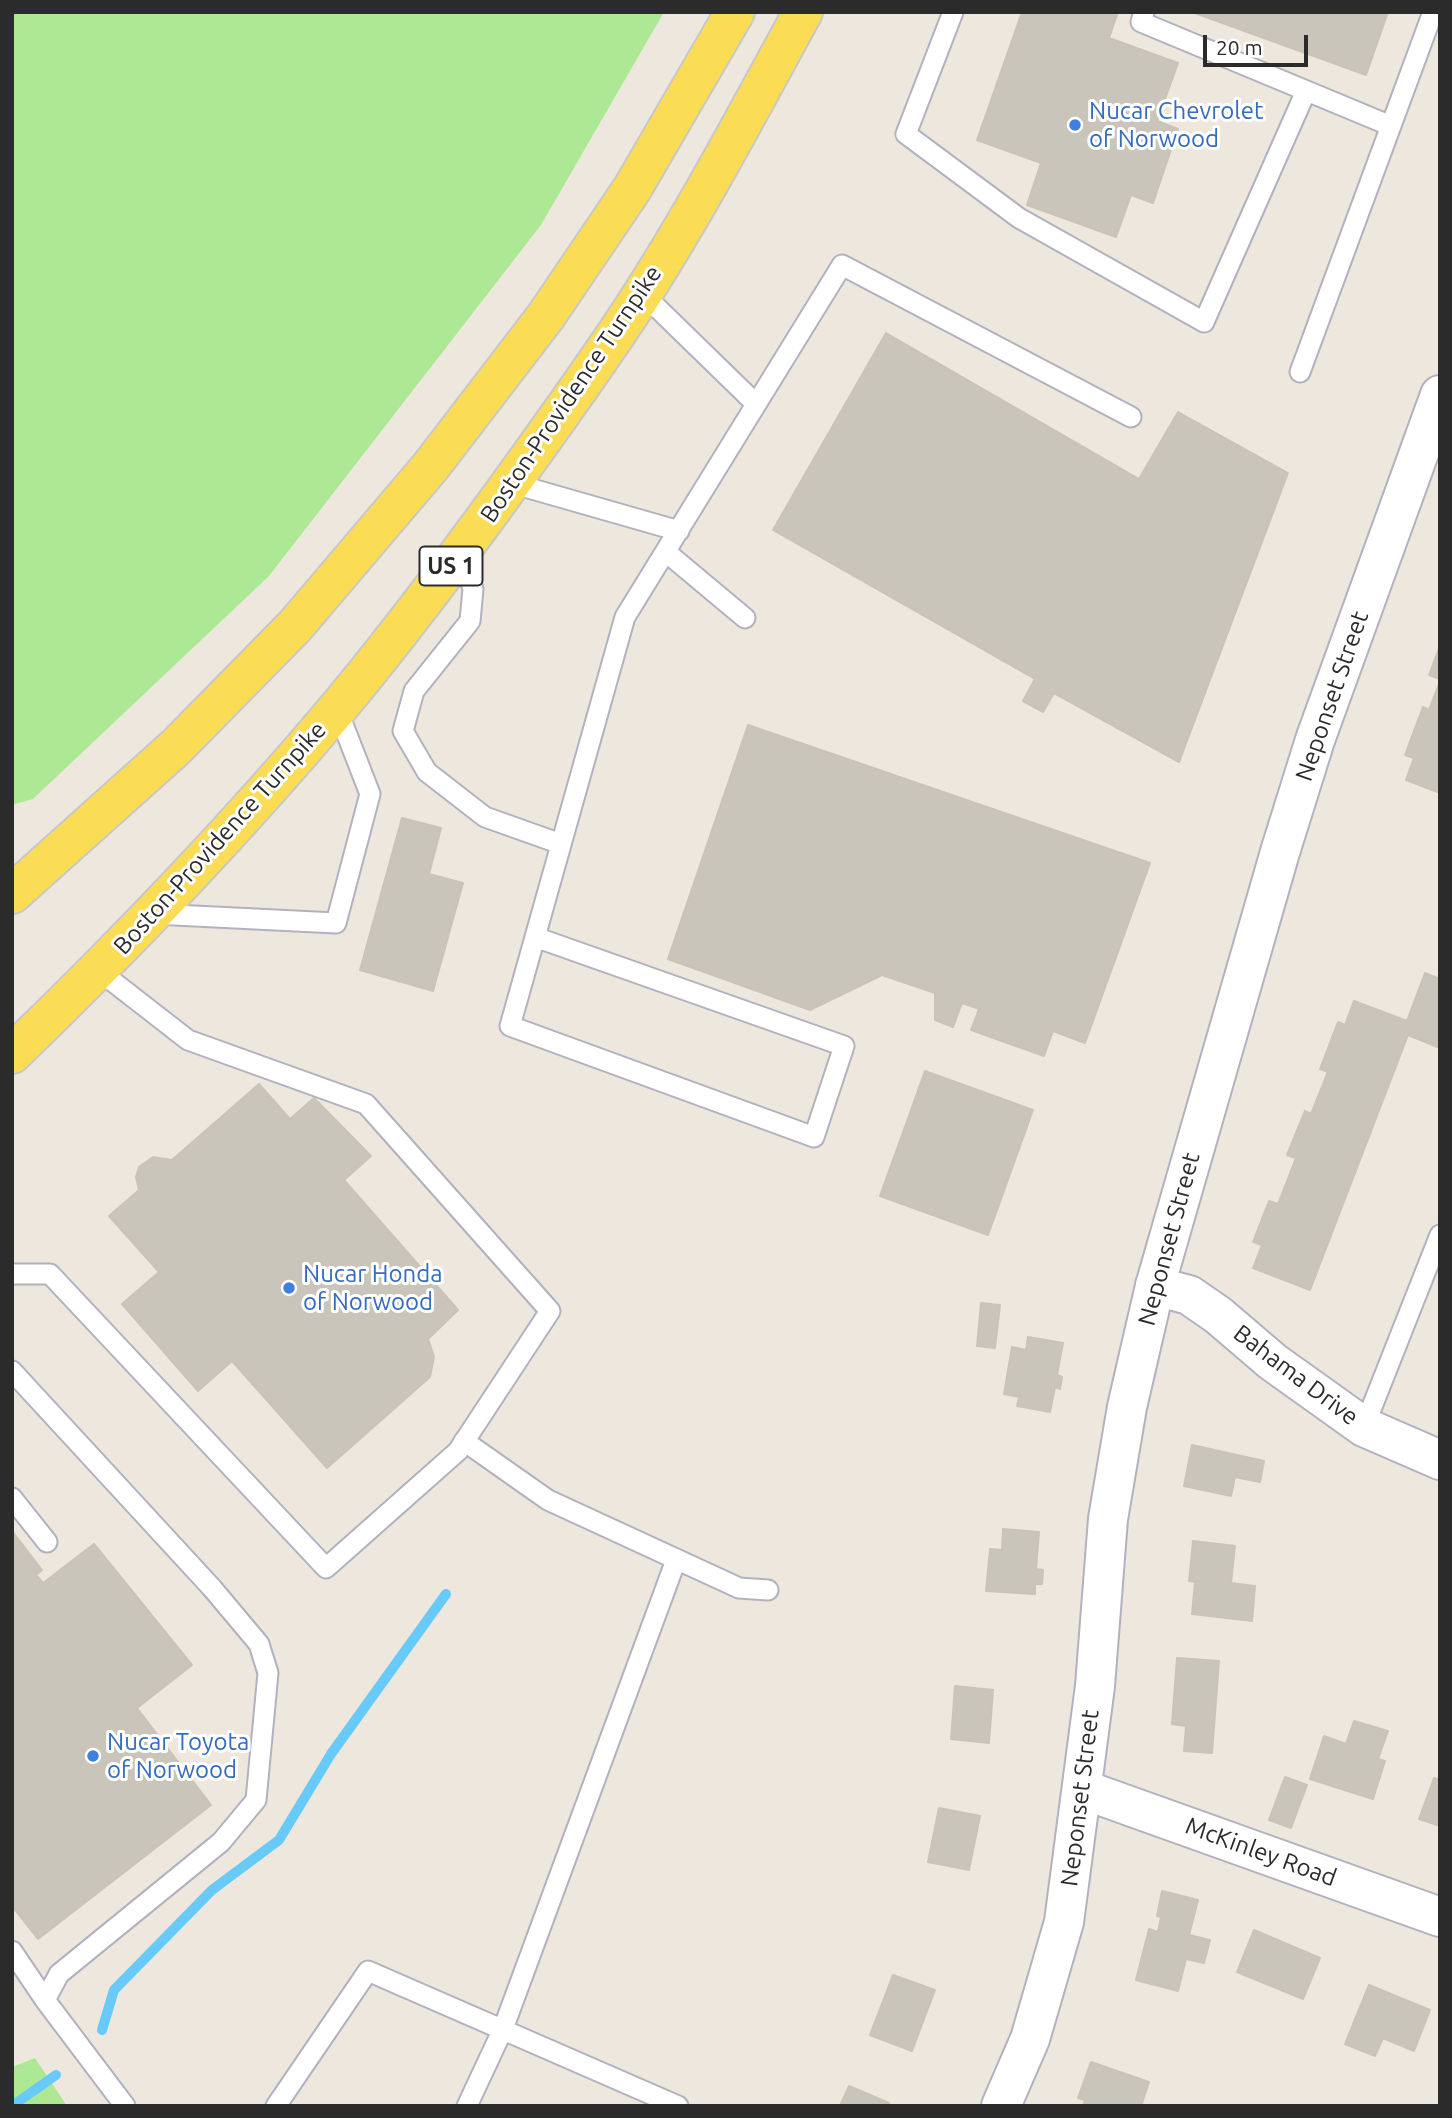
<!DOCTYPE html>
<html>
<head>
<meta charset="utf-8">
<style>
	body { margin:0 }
	#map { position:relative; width:1452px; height:2118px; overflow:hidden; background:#eee7dd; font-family:Ubuntu,sans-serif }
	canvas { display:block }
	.frame { position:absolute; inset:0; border:14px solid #2b2b2b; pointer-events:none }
	.scale { position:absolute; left:1203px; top:35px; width:105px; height:32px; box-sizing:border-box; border:4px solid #2b2b2b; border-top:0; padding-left:9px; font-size:21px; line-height:24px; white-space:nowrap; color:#2b2b2b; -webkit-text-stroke:5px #fff; paint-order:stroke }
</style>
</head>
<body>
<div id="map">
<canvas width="1452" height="2118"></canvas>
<div class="frame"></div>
<div class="scale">20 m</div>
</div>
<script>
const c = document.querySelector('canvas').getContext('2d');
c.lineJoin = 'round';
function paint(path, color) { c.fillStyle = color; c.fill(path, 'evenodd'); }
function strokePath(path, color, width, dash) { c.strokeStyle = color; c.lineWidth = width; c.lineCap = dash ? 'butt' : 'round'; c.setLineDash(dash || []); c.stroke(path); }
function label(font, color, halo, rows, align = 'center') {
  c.font = font + ' Ubuntu,sans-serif'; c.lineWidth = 6; c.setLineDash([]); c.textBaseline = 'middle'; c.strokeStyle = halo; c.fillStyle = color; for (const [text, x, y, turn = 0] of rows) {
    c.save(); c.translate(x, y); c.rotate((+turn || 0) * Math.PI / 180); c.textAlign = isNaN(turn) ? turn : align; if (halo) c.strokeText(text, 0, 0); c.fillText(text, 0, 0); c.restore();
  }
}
paint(new Path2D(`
	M12,12H664L541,225L269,576L33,799L12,805Z
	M35,2058L67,2106H12V2067Z`), '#ade995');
strokePath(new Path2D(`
	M102,2030L114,1990L212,1890L279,1840L331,1754L446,1594
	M12,2106L56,2075`), '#68caf8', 10);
const building = new Path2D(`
	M1022,12H1118L1109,38L1178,63L1157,121L1178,129L1153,203L1131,195L1116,237L1027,205L1041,163L977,140Z
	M1192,12H1388L1366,75Z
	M886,333L1139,479L1178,412L1288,473L1179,762L1054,693L1043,712L1023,701L1035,679L773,530Z
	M1440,646V679L1429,675Z
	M1440,681V793L1406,780L1414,758L1405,755L1423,707L1429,710Z
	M748,725L1150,863L1085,1043L1053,1031L1044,1056L971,1030L979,1009L962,1003L953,1027L935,1020V993L882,975L810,1010L668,959Z
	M402,818L441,828L429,874L463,883L433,991L360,970Z
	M1425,973L1440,979V1048L1408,1035L1310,1290L1253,1268L1262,1245L1253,1242L1269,1201L1278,1204L1296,1158L1287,1155L1305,1111L1311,1114L1328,1072L1320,1069L1338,1022L1345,1025L1354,1001L1407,1021Z
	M925,1071L1033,1110L988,1235L880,1196Z
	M259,1084L290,1119L314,1098L371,1156L344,1180L458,1310L428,1339L434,1357L430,1377L327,1468L232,1361L198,1391L122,1304L159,1272L109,1216L139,1190L136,1177L139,1167L153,1157L172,1160Z
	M981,1303L1000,1305L995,1348L977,1346Z
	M1028,1337L1063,1343L1057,1375L1062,1377L1060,1389L1055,1387L1050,1412L1017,1406L1019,1397L1004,1394L1012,1347L1026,1350Z
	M1192,1445L1264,1461L1260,1482L1235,1477L1231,1496L1184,1486Z
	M1003,1529L1039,1532L1036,1569L1043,1570L1042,1584H1035V1594L986,1591L990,1549L1002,1550Z
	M12,1531L42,1570L36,1575L43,1583L94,1544L192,1665L137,1708L211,1805L38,1939L12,1906Z
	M1193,1541L1235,1546L1231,1583L1255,1586L1252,1621L1192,1614L1195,1582L1189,1581Z
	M1177,1658L1219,1661L1212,1753L1184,1751L1186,1726L1172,1724Z
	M955,1686L993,1690L989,1743L951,1739Z
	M1354,1721L1388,1731L1378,1759L1385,1761L1373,1799L1310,1779L1324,1736L1346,1744Z
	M1285,1777L1307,1785L1291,1828L1269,1820Z
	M1434,1778L1440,1780V1826L1419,1819Z
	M939,1808L980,1816L969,1870L928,1862Z
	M1162,1891L1198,1900L1189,1935L1210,1940L1204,1963L1186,1959L1178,1991L1136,1980L1149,1929L1158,1932L1161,1917L1157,1916Z
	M1254,1930L1320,1958L1303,1999L1237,1972Z
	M893,1975L935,1990L912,2051L870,2035Z
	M1369,1985L1430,2010L1414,2051L1383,2038L1375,2056L1345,2044Z
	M1091,2062L1149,2082L1141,2106H1083L1085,2100L1078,2098Z
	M849,2086L889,2103L888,2106H840Z`);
paint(building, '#c9c5bb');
strokePath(building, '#cac4b6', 2);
const lane = new Path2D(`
	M953,12L906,134L1019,218L1204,322L1306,91
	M1144,12L1141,22L1391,126
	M643,294L756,404
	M1300,372L1433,12
	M511,483L679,531
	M462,551L473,589L470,621L414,691L403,731L427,772L485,817L561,844
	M666,552L745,618
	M154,914L336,923L370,794L337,709
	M535,937L844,1046L814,1137L510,1026L625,617L842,265L1131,417
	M12,1274H50L326,1568L458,1451L550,1311L366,1104L188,1040L98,970
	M12,1371L212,1588L259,1644L268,1673L256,1800L221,1842L59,1974L45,2000L125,2106
	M1364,1427L1440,1235
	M464,1441L548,1500L739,1588L768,1590
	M12,1498L47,1542
	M12,1951L45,2000
	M276,2106L368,1971L678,2106
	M467,2106L503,2029L676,1560`);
const street = new Path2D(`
	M1155,1286L1189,1295L1218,1315L1273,1362L1364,1427L1440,1460
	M1082,1789L1440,1917`);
const secondary = new Path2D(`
	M1001,2106L1030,2039L1064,1922L1095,1686L1108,1519L1127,1407L1155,1286L1280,852L1315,740L1440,395`);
const primary = new Path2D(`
	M12,894L176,747L295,626L431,466L546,316L632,189L735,12
	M12,1054C126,944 236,829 338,708C407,625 471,539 534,451C571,399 609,347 643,293C701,202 751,107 803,12`);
strokePath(lane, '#b1b2c0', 23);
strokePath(street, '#b1b2c0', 42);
strokePath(secondary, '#b1b2c0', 42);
strokePath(primary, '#c8c8c8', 42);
strokePath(lane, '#fff', 19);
strokePath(street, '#fff', 38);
strokePath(secondary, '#fff', 38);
strokePath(primary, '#fbdd55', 38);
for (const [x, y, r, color] of [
	[1075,125,7,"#3f7fe0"],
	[289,1288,7,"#3f7fe0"],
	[93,1756,7,"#3f7fe0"]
]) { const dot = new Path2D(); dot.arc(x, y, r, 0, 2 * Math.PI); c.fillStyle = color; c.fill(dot); strokePath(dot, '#fff', 2.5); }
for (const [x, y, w] of [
	[451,566,63]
]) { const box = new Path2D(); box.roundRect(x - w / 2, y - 19.5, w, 39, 5); c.fillStyle = '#fff'; c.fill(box); strokePath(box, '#2b2b2b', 2); }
label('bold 23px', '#2b2b2b', null, [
	["US 1",451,566]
]);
label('24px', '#366cbe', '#fff', [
	["Nucar Chevrolet",1089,111],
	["of Norwood",1089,139],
	["Nucar Honda",303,1274],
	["of Norwood",303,1302],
	["Nucar Toyota",107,1742],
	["of Norwood",107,1770]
], 'left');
label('24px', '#2b2b2b', '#fff', [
	["Boston-Providence Turnpike",571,394,-56],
	["Neponset Street",1332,696,-71],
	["Boston-Providence Turnpike",220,838,-48],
	["Neponset Street",1169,1239,-75],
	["Bahama Drive",1296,1375,37],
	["Neponset Street",1080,1798,-83],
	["McKinley Road",1261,1852,20]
]);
</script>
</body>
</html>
